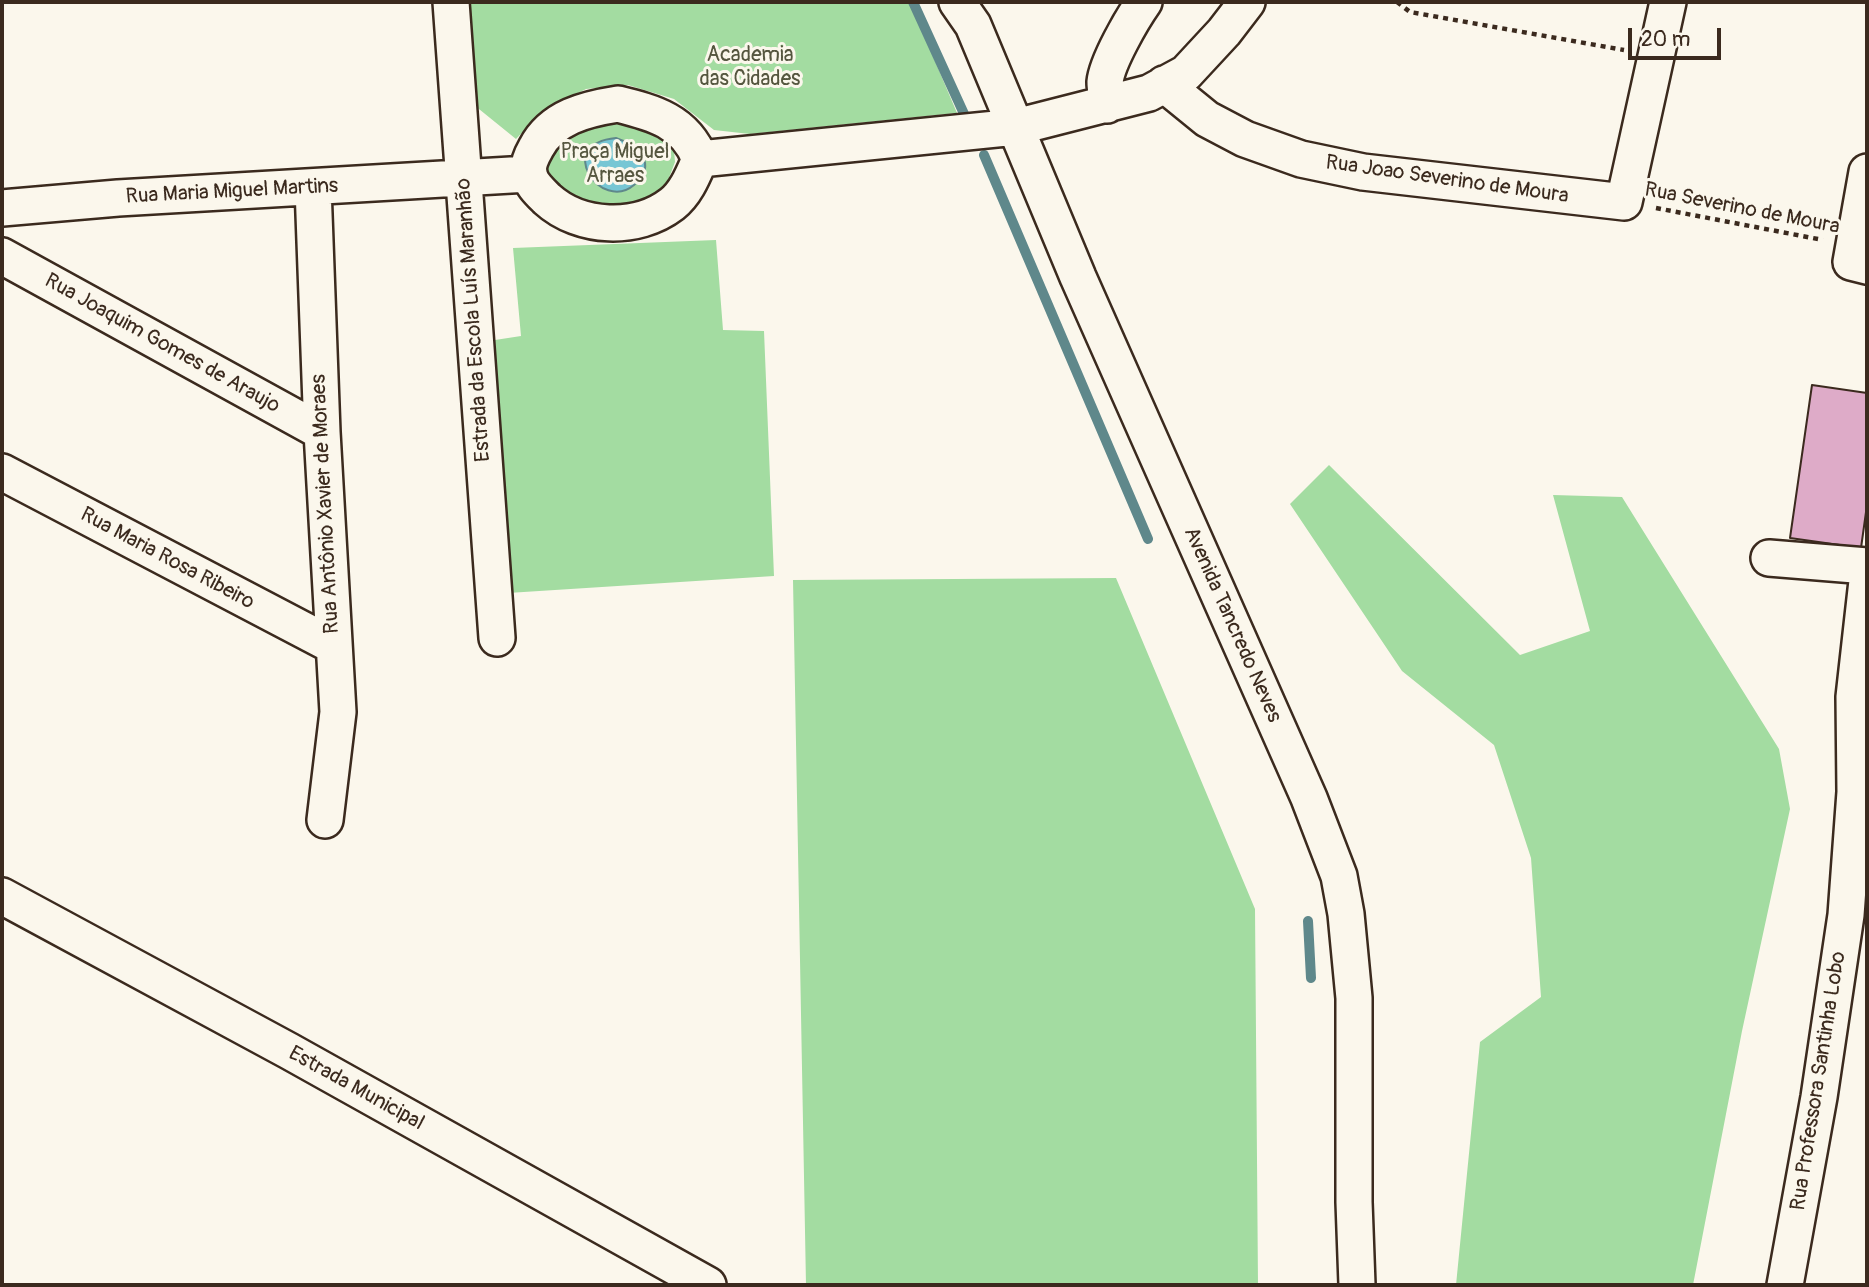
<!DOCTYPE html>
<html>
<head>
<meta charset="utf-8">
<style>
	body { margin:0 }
	#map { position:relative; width:1869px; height:1287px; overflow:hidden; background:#fbf7ec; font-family:Pangolin,sans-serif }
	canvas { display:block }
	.frame { position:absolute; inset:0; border:4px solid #3b2a1e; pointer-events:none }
	.scale { position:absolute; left:1628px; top:28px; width:93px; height:32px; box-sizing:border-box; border:4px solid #3b2a1e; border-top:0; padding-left:9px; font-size:21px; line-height:24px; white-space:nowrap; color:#3b2a1e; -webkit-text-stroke:5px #fbf7ec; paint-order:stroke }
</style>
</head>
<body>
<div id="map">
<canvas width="1869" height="1287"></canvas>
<div class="frame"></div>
<div class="scale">20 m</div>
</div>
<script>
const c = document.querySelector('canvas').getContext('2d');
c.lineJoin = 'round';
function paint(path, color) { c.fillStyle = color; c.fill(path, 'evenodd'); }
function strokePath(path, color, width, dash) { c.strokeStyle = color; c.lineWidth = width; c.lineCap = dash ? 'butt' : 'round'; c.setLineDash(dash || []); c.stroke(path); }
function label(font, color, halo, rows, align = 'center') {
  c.font = font + ' Pangolin,sans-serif'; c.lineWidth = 6; c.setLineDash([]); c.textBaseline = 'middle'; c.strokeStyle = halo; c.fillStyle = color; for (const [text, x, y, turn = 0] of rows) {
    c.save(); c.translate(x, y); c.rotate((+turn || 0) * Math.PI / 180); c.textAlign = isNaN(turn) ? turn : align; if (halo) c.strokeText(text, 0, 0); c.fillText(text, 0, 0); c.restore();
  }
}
paint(new Path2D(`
	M469,2H910L957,113L750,134L714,130L674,99L628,85L586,89L543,111L516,139L474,105Z
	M621,120L653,129L674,150L675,162L667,183L651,200L630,207L581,205L544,176L546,160L558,140L581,124Z
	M716,240L723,330L764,331L774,576L508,593L495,340L521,336L513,248Z
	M1329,465L1520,655L1590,631L1553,495L1622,497L1779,749L1790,809L1742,1031L1693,1285H1456L1480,1042L1541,997L1531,858L1494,745L1402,671L1290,504Z
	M1116,578L1255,909L1258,1285H806L793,580Z`), '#a3dca1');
const water = new Path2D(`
	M616,138C637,145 659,163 634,185C601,213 553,144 616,138Z`);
paint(water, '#77c6d4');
strokePath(water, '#5f888b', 2);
strokePath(new Path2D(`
	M913,2L965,116
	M984,155L1148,539
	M1308,921L1311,978`), '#5f888b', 10);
const building = new Path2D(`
	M1812,385L1867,393V505L1861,548L1790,538Z`);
paint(building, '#deabc8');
strokePath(building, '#3b2a1e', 2);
const street = new Path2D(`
	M451,2L497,638
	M957,2L973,25L1078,277L1309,798L1339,876L1346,914L1354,998V1202L1357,1285
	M1164,84L1207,119L1245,139L1301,159L1363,172L1624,202L1668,2
	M618,104C654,113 685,121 700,159C693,175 686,193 672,204C637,231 580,229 547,199C541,193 530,183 529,173C527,165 532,155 536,148C552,117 586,109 618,104Z
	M1107,105C1107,97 1105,89 1105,82C1107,62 1132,19 1144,2
	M700,159L1016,127L1149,93L1186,73L1224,32L1247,2
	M1867,172L1851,262L1867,266
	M313,187L322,432L338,712L325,820
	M2,208L118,198L528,174
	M2,256L322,432
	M2,472L332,645
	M1769,558L1867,566
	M2,896L289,1051L708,1285
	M1785,1285L1819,1097L1846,915L1855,792L1854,697L1867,581`);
strokePath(street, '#3b2a1e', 40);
strokePath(new Path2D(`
	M1397,2L1410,12L1624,50
	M1656,208L1823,240`), '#3b2a1e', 4.5, [5, 5]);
strokePath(street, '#fbf7ec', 35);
label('21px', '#55563f', '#fbf7ec', [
	["Academia",750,56],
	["das Cidades",750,80],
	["Praça Miguel",615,153],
	["Arraes",615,177]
]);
label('21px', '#3b2a1e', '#fbf7ec', [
	["Rua Joao Severino de Moura",1447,180,8],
	["Rua Maria Miguel Martins",232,192,-3],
	["Rua Severino de Moura",1742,209,11],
	["Estrada da Escola Luís Maranhão",474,320,-94],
	["Rua Joaquim Gomes de Araujo",162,344,29],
	["Rua Antônio Xavier de Moraes",326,504,-93],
	["Rua Maria Rosa Ribeiro",167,559,28],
	["Avenida Tancredo Neves",1232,625,66],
	["Rua Professora Santinha Lobo",1819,1081,-81],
	["Estrada Municipal",356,1089,29]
]);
</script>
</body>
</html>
